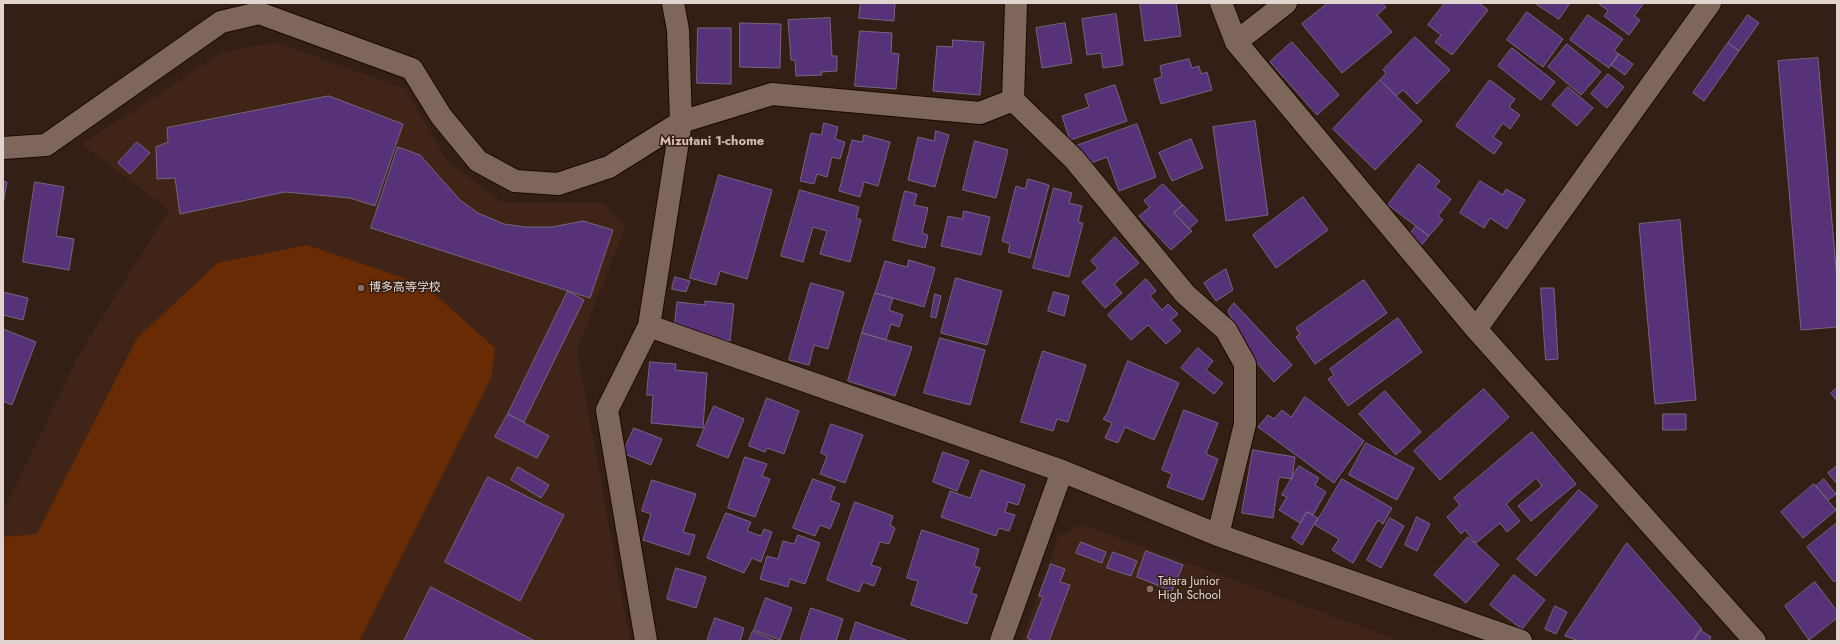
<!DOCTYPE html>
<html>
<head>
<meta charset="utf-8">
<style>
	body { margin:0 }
	#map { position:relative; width:1840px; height:644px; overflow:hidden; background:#341f16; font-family:Jost,sans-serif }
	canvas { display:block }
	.frame { position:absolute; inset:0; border:4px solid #e1d3cd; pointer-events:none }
</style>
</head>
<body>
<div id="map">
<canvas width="1840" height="644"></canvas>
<div class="frame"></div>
</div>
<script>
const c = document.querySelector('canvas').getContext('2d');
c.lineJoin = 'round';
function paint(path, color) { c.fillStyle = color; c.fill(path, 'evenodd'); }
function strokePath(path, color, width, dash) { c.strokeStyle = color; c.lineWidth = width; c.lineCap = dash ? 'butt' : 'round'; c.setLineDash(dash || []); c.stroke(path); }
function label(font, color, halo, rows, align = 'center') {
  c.font = font + ' Jost,"Noto Sans JP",sans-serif'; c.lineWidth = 3; c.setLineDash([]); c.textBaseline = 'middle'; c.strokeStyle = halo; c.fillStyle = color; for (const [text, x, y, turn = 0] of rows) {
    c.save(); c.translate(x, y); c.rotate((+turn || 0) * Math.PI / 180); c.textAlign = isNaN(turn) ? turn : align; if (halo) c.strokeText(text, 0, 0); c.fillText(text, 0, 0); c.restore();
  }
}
paint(new Path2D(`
	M275,42L406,89L447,161L504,203H604L626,226L577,350L630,641H3V508H5L77,358L169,210L82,144L221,53Z
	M1081,524L1401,641H1022L1058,537Z`), '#3f2417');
paint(new Path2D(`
	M307,245L424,285L495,348L491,378L359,641H3V537L37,534L137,338L218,263Z`), '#692b03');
const building = new Path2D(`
	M861,3H895L894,21L859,18Z
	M1140,3H1176L1181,36L1145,41Z
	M1328,3H1382L1386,7L1377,15L1392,32L1342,73L1302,24Z
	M1445,3H1479L1488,10L1452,55L1435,42L1441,35L1428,25Z
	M1535,3H1570L1559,19Z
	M1598,3H1644L1634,16L1640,20L1629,35L1604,16L1608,11Z
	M1527,12L1563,39L1543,67L1507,40Z
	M1116,14L1123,65L1103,68L1101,53L1087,55L1082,19Z
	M1588,15L1623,39L1614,51L1619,54L1609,68L1570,40Z
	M1748,15L1759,23L1739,51L1728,43Z
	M830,18L832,56H837V71L821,72L822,75L796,76L795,60H791L788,20Z
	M740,23L781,24L780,68L740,67Z
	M1065,23L1072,63L1042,68L1036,28Z
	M698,28H731V84L697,83Z
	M860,31L892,33L891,53L899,54L896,89L855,86Z
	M1415,37L1450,70L1417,104L1403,90L1396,96L1380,80L1386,73L1383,70Z
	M953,40L984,42L980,95L933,91L937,46L952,47Z
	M1292,42L1339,95L1317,115L1270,62Z
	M1728,43L1739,51L1704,101L1693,93Z
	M1567,44L1601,72L1581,95L1548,67Z
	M1512,48L1555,82L1541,100L1498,66Z
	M1619,54L1633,64L1625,75L1611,65Z
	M1818,58L1837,280V327L1801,330L1778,61Z
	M1189,59L1192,68L1199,66L1201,74L1207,72L1212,90L1161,104L1154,79L1162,77L1160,66Z
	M1608,74L1624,87L1607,108L1591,94Z
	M1380,80L1422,121L1375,170L1333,129Z
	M1490,80L1515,99L1509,107L1520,115L1510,129L1503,123L1493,137L1502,143L1494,154L1456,126Z
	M1115,85L1127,121L1070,140L1062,116L1089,107L1085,95Z
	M1568,87L1593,108L1577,126L1552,105Z
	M329,96L403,124L375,206L350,198L285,192L180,214L175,178L157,179L156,147L168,142L167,128Z
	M1255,121L1268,215L1226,221L1213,127Z
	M824,123L838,127L835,139L845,142L840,159L832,157L827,177L817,174L814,184L800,181L811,133L821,135Z
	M1137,124L1156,177L1119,191L1107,157L1091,163L1076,146Z
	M936,131L949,135L935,187L908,180L918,137L934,141Z
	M864,135L890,142L878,186L864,182L860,197L839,191L852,140L862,142Z
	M1191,139L1203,168L1172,181L1159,153Z
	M975,141L1008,150L996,198L963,190Z
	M137,142L150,153L130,174L118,163Z
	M398,147L420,155L460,200L478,213L504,224L525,227H552L583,221L613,230L590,298L371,228Z
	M1419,164L1440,181L1435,187L1451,199L1438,216L1443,220L1429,236L1388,205Z
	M719,175L772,190L747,279L720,271L716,285L690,278Z
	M1028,179L1049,185L1030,258L1008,252L1010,244L1002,241L1016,186L1025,189Z
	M3,181L7,182L3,205Z
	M1480,181L1503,195L1506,189L1525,200L1507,229L1490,218L1484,228L1460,213Z
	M35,182L64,187L56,236L74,239L69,270L23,262Z
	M1163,184L1183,205L1174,213L1192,231L1171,250L1139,216L1150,207L1144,201Z
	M1054,188L1072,193L1069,203L1082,206L1078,222L1083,223L1069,277L1033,268Z
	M800,190L859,207L856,218L861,220L850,262L820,254L827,231L813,227L803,262L781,256Z
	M905,191L917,194L914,205L928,208L922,233L928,235L925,248L893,240Z
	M1303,197L1328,230L1276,268L1253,235Z
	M1183,205L1198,221L1189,229L1174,213Z
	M964,211L990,217L981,255L941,246L948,216L962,219Z
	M1680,220L1696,400L1655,404L1639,224Z
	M1416,226L1429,236L1420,247L1410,234Z
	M1115,237L1139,263L1114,284L1122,293L1105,308L1082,282L1098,268L1091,261Z
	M909,260L935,268L924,307L875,293L885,261L907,267Z
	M1226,269L1233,290L1216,301L1204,283Z
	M675,277L690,281L686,292L672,289Z
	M956,278L1002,291L987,345L941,333Z
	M1146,279L1156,291L1150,296L1162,310L1168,304L1178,314L1171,320L1181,331L1166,344L1148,325L1131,340L1108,315Z
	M1364,280L1387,313L1315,364L1296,337L1300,334L1296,328Z
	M811,283L844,292L828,349L814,345L809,365L789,360Z
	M1541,288H1554L1558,359L1546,360Z
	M568,291L584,300L524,422L508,414Z
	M3,292L28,298L23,320L3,315Z
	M1054,292L1069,296L1064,316L1048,311Z
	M875,293L893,298L889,310L903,315L899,327L891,324L886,340L862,333Z
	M935,294L941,296L936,318L931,317Z
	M705,301L734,304L730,341L699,337L700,332L674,329L677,302L705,305Z
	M1234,303L1292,365L1274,382L1246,351L1228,311Z
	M1398,318L1422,352L1348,406L1328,379L1334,375L1330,369Z
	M3,329L36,342L12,405L3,401Z
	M862,333L912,347L895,396L848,381Z
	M940,338L985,350L970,405L924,393Z
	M1198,348L1213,361L1206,370L1223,383L1214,394L1181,368Z
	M1043,351L1086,365L1068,422L1057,419L1053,431L1021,422Z
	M1128,361L1179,383L1154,440L1125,427L1118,443L1105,438L1112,423L1103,419L1107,414Z
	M650,362L676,364L675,370L707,373L703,428L651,423L653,395H647Z
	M1837,388V401L1831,393Z
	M1484,389L1509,417L1440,480L1414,451Z
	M1385,391L1421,432L1396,455L1359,414Z
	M1305,397L1364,441L1334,483L1258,427L1268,415L1274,419L1282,410L1291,417Z
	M767,398L799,411L784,454L767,448L765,452L749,446Z
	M714,406L744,419L728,458L697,446Z
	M1184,410L1218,423L1206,454L1218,459L1203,500L1167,487L1172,474L1162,470Z
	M508,414L549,436L537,458L495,437Z
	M1663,414H1686V430H1663Z
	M831,424L863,435L845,483L820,474L827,456L821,453Z
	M634,428L662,439L651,465L623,453Z
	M1532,432L1576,484L1531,521L1518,506L1542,486L1536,478L1506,504L1520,521L1507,532L1500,523L1476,543L1465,530L1461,534L1447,517L1460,505L1454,498Z
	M1366,443L1414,468L1397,500L1349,475Z
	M1253,450L1295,457L1292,479L1279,477L1273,518L1242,513Z
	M943,452L969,461L957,491L933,482Z
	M745,457L767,464L762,476L770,479L755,517L728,508Z
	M1299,466L1319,478L1315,485L1326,492L1313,515L1307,512L1300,523L1279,510L1287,497L1282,495Z
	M1837,466V484L1828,473Z
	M518,467L549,485L541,498L511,480Z
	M981,470L1025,485L1018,505L1008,502L1005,512L1015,515L1009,531L999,528L996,536L941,517L950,491L970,498Z
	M488,477L564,515L520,601L445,562Z
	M813,479L835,487L830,500L840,504L830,529L820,525L815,536L793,528Z
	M1342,479L1392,508L1383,524L1378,520L1353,563L1332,550L1339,539L1315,525Z
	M1824,479L1836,494L1828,500L1816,486Z
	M652,480L696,494L683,532L695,535L689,555L643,540L651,514L642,511Z
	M1814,484L1836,510L1803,538L1781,512Z
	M1579,490L1598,506L1536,576L1517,559Z
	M855,502L893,516L890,525L895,528L889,544L880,542L871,565L881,568L874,586L863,582L859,592L827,580Z
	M1307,512L1318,518L1302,545L1292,538Z
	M726,513L751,522L747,531L761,536L764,529L772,532L761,562L752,558L744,573L707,558Z
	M1417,517L1430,524L1417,551L1405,545Z
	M1390,518L1404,526L1381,568L1367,560Z
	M1837,523V579L1834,582L1807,547Z
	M922,530L979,549L974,566L980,568L971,593L977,595L967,624L911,605L918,581L907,578Z
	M798,535L820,543L805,584L790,579L788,587L760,579L767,556L778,559L783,541L794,544Z
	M1468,537L1499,565L1466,603L1434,575Z
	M1081,542L1106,552L1102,563L1076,553Z
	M1627,543L1702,629L1693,641H1580L1565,636Z
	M1146,551L1183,565L1172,591L1137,577Z
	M1113,552L1137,561L1131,576L1107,568Z
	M1051,564L1065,569L1060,582L1070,585L1049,641H1034L1027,638L1043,597L1039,596Z
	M676,568L706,577L696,608L667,599Z
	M1514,575L1545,600L1522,629L1490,605Z
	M1815,582L1837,611V618L1809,640L1785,606Z
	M431,587L535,641H404Z
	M766,598L792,608L780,640L754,630Z
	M1555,606L1567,612L1556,634L1545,629Z
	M811,608L843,619L836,641H800Z
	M715,618L744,628L740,641H707Z
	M856,622L906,640V641H850Z
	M1700,630L1711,637L1709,641H1693Z
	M753,631L776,641H749Z`);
paint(building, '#573279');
strokePath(building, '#72687e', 1);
const minor = new Path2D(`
	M673,3L678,30L681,122L649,326L1062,471L1218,535L1521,641
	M1016,3L1013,100L1074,159L1185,294L1226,330L1245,364V424L1218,535
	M1221,3L1236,42L1476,329L1755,641
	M1236,42L1286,3
	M3,148L46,145L221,22L259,13L412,69L441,116L478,161L515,181L558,184L609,167L681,122L772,94L980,113L1013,100
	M1476,329L1710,3
	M646,641L607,410L649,326
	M1001,641L1062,471`);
strokePath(minor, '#1a0902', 24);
strokePath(minor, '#7e665a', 22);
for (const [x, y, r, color] of [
	[361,288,4,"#8d6e63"],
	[1150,589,4,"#8d6e63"]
]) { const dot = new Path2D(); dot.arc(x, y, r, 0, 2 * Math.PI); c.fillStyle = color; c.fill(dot); strokePath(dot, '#341f16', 1.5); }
label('12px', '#e1d3cd', '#341f16', [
	["博多高等学校",369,288],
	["Tatara Junior",1158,582],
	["High School",1158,596]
], 'left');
label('bold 13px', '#d7bcb0', '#341f16', [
	["Mizutani 1-chome",712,142]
]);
</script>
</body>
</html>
